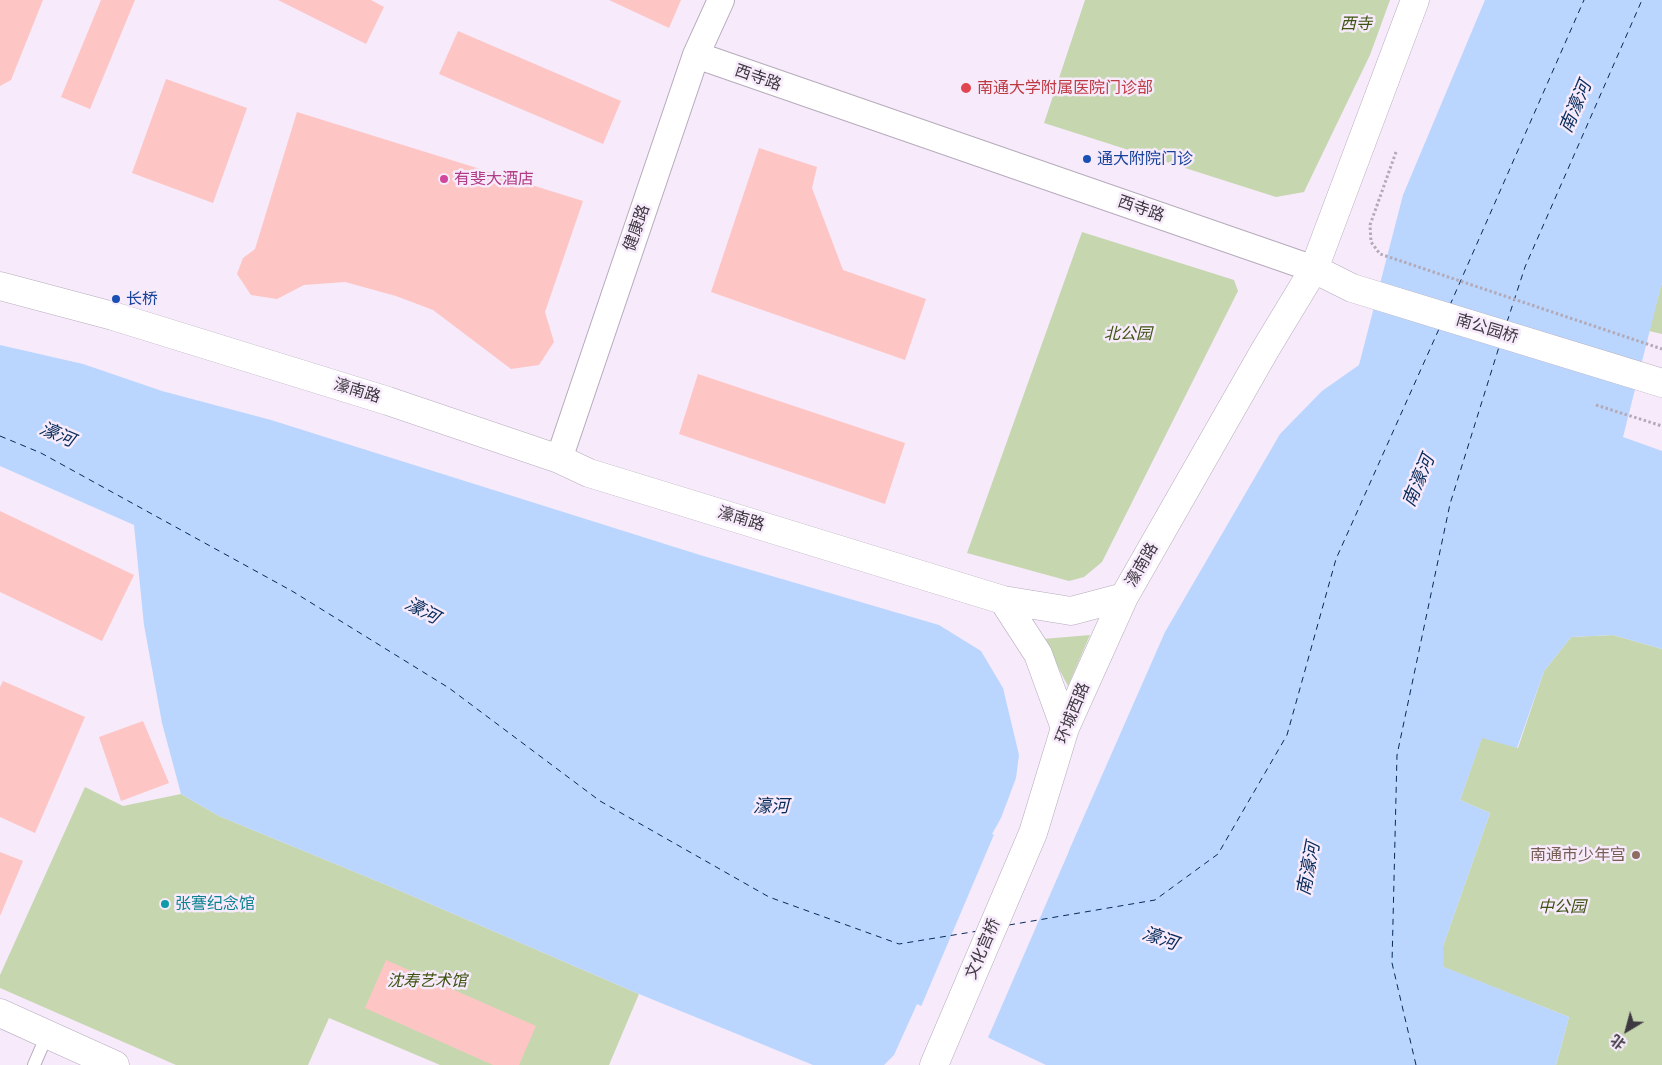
<!DOCTYPE html>
<html>
<head>
<meta charset="utf-8">
<style>
	body { margin:0 }
	#map { position:relative; width:1662px; height:1065px; overflow:hidden; background:#f6eafb; font-family:"IBM Plex Serif","Noto Sans SC",serif }
	canvas { display:block }
	.north { position:absolute; left:1602px; top:1005px; width:50px; height:50px; -webkit-text-stroke:4px #f6eafb; paint-order:stroke; rotate:217deg; font-size:14px; font-weight:700; line-height:20px; text-align:center; color:#3e3940 }
	.north::after { content:''; display:block; margin:auto; width:18px; height:22px; background:#3e3940; clip-path:polygon(50% 0,100% 100%,50% 72%,0 100%) }
</style>
</head>
<body>
<div id="map">
<canvas width="1662" height="1065"></canvas>
<div class="north">北</div>
</div>
<script>
const c = document.querySelector('canvas').getContext('2d');
c.lineJoin = 'round';
function paint(path, color) { c.fillStyle = color; c.fill(path, 'evenodd'); }
function strokePath(path, color, width, dash) { c.strokeStyle = color; c.lineWidth = width; c.lineCap = dash ? 'butt' : 'round'; c.setLineDash(dash || []); c.stroke(path); }
function label(font, color, halo, rows, align = 'center') {
  c.font = font + ' "IBM Plex Serif","Noto Sans SC",serif'; c.lineWidth = 5; c.setLineDash([]); c.textBaseline = 'middle'; c.strokeStyle = halo; c.fillStyle = color; for (const [text, x, y, turn = 0] of rows) {
    c.save(); c.translate(x, y); c.rotate((+turn || 0) * Math.PI / 180); c.textAlign = isNaN(turn) ? turn : align; if (halo) c.strokeText(text, 0, 0); c.fillText(text, 0, 0); c.restore();
  }
}
paint(new Path2D(`
	M1085,0H1390L1370,55L1304,192L1276,197L1044,123Z
	M1082,232L1234,280L1238,291L1102,562L1084,577L1069,581L967,553Z
	M1662,282V334L1649,331Z
	M1090,635L1068,686L1043,639Z
	M1613,635L1662,649V1065H1556L1569,1017L1443,967V946L1490,813L1460,800L1482,737L1518,748L1544,671L1571,637Z
	M85,787L123,806L181,794L219,816L389,886L639,994L609,1065H440L329,1018L308,1065H176L0,988V975Z`), '#c6d7af');
paint(new Path2D(`
	M1485,0H1662V282L1623,437L1662,451V649L1613,635L1571,637L1544,671L1517,748L1482,738L1460,800L1490,813L1443,946L1444,967L1569,1017L1556,1065H1046L917,1004L894,1055L884,1065H813L639,994L389,886L219,816L181,794L162,723L144,625L134,525L0,466V345L83,364L162,391L271,420L700,555L939,625L981,651L1003,688L1019,755L1016,778L1001,818L992,834L1063,864L1165,632L1280,434L1322,391L1359,365L1403,195Z`), '#bad6fe');
paint(new Path2D(`
	M1001,818L1003,819L995,833L1062,861L1067,850L1069,851L987,1040L920,1009Z`), '#f6eafb');
strokePath(new Path2D(`
	M1450,305L1584,0
	M1507,322L1525,267L1642,0
	M0,436L41,453L292,591L449,688L600,801L769,897L899,944L978,931
	M1009,925L1155,900L1218,854L1287,735L1336,559L1439,329
	M1416,1065L1392,963L1397,755L1450,504L1499,347`), '#062a59', 1, [6, 5]);
paint(new Path2D(`
	M0,0H43L11,80L0,86Z
	M101,0H135L90,109L61,97Z
	M278,0H371L384,7L366,44Z
	M609,0H681L669,28Z
	M458,31L621,101L603,144L439,74Z
	M166,79L247,108L213,203L132,173Z
	M297,112L583,201L545,312L554,342L539,365L511,369L433,310L396,296L345,282L304,285L277,299L251,295L237,274L243,258L255,249Z
	M759,148L817,167L812,188L843,270L926,299L905,360L711,292Z
	M698,374L905,443L885,504L679,434Z
	M0,511L134,575L102,641L0,592Z
	M3,681L85,717L35,833L0,817V687Z
	M143,721L169,783L121,801L99,737Z
	M0,852L23,861L0,916Z
	M386,960L536,1026L519,1065H493L365,1008Z`), '#fdc6c4');
const lane = new Path2D(`
	M34,1065L47,1035`);
const street = new Path2D(`
	M696,55L1314,269
	M559,459L696,55L721,0`);
const secondary = new Path2D(`
	M1314,269L1352,288L1662,383
	M0,286L113,316L388,401L559,459L589,473L1003,600L1071,611L1124,597
	M1003,600L1038,654L1065,728
	M0,1013L115,1065
	M934,1065L1033,833L1065,728L1124,597L1265,350L1314,269L1415,0`);
strokePath(lane, '#b6abbb', 14);
strokePath(street, '#b6abbb', 28);
strokePath(secondary, '#b6abbb', 29);
strokePath(new Path2D(`
	M1396,152L1370,225L1371,242L1380,254L1662,349
	M1596,405L1662,426`), '#b3a9b7', 3, [2.5, 2.5]);
strokePath(lane, '#fff', 12);
strokePath(street, '#fff', 26);
strokePath(secondary, '#fff', 28);
for (const [x, y, r, color] of [
	[966,88,6,"#e0444e"],
	[1087,159,5,"#1a4fb4"],
	[444,179,5,"#d1479c"],
	[116,299,5,"#1a4fb4"],
	[1636,855,5,"#8d6e63"],
	[165,904,5,"#0f9aa8"]
]) { const dot = new Path2D(); dot.arc(x, y, r, 0, 2 * Math.PI); c.fillStyle = color; c.fill(dot); strokePath(dot, '#f6eafb', 2); }
label('italic 16px', '#3d5311', '#f6eafb', [
	["西寺",1356,24],
	["北公园",1128,334],
	["中公园",1562,907],
	["沈寿艺术馆",427,981]
]);
label('16px', '#3e3940', '#f6eafb', [
	["西寺路",758,78,19],
	["西寺路",1141,209,19],
	["健康路",637,228,-71],
	["南公园桥",1487,329,17],
	["濠南路",357,391,17],
	["濠南路",741,519,17],
	["濠南路",1142,565,-60],
	["环城西路",1073,713,-68],
	["文化宫桥",983,949,-67]
]);
label('16px', '#be3a42', '#f6eafb', [
	["南通大学附属医院门诊部",977,88]
], 'left');
label('16px', '#164399', '#f6eafb', [
	["通大附院门诊",1097,159],
	["长桥",126,299]
], 'left');
label('16px', '#b23c85', '#f6eafb', [
	["有斐大酒店",454,179]
], 'left');
label('16px', '#785e54', '#f6eafb', [
	["南通市少年宫",1626,855]
], 'right');
label('16px', '#0d838f', '#f6eafb', [
	["张謇纪念馆",175,904]
], 'left');
label('italic 18px', '#062a59', '#f6eafb', [
	["南濠河",1576,107,-67],
	["濠河",57,435,23],
	["南濠河",1419,481,-67],
	["濠河",422,611,28],
	["濠河",771,807],
	["南濠河",1309,869,-79],
	["濠河",1160,939,19]
]);
</script>
</body>
</html>
